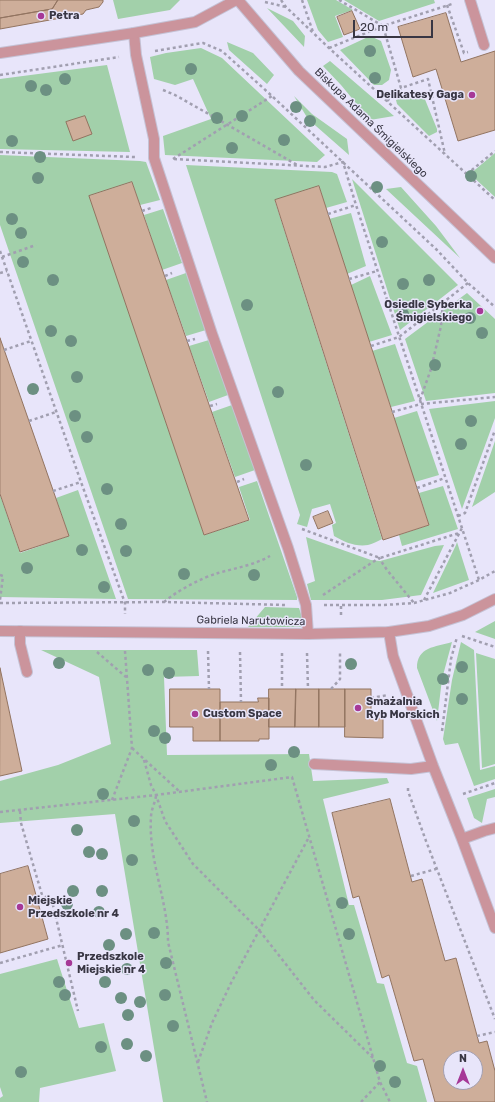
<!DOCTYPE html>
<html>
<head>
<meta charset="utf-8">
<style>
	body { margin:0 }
	#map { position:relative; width:495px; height:1102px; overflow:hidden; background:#e8e5fa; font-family:Rubik,sans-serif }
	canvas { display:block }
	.north { position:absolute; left:443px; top:1050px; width:40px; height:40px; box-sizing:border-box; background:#e8e5fa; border:1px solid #a29fb1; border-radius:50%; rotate:0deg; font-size:11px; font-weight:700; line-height:16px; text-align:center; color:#383643 }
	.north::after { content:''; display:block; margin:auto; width:14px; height:18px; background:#a63897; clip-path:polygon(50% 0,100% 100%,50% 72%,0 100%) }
	.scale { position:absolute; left:353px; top:20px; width:80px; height:18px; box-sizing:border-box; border:2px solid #383643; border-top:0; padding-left:5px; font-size:12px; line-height:14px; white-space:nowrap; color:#383643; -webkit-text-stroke:3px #e8e5fa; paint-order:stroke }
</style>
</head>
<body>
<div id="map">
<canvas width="495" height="1102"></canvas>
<div class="north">N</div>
<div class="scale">20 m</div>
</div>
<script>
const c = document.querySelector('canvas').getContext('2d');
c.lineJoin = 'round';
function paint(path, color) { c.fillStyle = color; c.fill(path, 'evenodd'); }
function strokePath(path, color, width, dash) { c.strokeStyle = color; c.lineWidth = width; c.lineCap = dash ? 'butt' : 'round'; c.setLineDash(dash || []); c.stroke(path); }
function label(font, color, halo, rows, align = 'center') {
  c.font = font + ' Rubik,sans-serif'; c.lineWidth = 3; c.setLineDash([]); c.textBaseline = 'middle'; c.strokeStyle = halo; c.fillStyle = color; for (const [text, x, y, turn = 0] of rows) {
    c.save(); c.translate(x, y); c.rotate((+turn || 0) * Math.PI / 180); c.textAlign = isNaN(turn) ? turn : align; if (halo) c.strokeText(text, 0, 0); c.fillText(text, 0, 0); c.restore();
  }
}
paint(new Path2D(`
	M113,0H180L170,10L118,19Z
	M307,0H336L353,10L335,16L343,37L328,42L318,30Z
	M344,0H434L435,3L379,21Z
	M267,8L293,21L305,36L304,47Z
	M370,36L381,41L391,70L389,80L382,85H374L340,50Z
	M227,42L253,53L274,75L267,84L229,50Z
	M201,48L222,58L325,155L317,162L165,155L163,136L211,119L193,79L175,85L154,79L150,57L166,53Z
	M330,61L394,116L370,120L341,85L323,66Z
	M107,65L130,152L0,149V79Z
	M414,92C419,92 421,93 424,97L437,129V132L429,136L397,104L396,100L407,94Z
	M294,96L312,114L347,139L349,155L308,119Z
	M495,153V197L470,174Z
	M0,155L140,161L146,162L160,200L140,205L132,182L90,196L204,535L250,520L239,487L257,481L297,597V600L128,599L0,225Z
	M186,165L332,172L337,174L347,202L326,208L319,186L275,201L382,539C378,541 372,544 368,545C356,547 344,542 334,536L332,525L336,523L330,504L312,509L307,527L297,524L300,515Z
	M352,179L458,285L400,330Z
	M401,187L436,226L460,258L386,189Z
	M163,209L182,263L162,270L144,215Z
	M351,213L366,266L347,274L329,219Z
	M186,273L206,330L186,336L166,280Z
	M370,276L392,335L369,342L351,285Z
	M467,293L495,319V393L426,401L405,339Z
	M209,340L228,395L209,402L189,346Z
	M395,344L415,401L391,407L372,351Z
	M495,401V418L462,509L429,409Z
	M232,405L255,470L235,477L212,412Z
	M417,411L439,475L415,482L394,418Z
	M495,441V492L472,507Z
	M443,486L458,529L402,546L399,535L429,525L419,493Z
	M78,490L116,599L0,597V495L20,553L69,536L56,498Z
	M306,537L371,560L380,561L435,546L444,545L421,595L382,600H311L307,584L315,581Z
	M457,542L469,580L433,593L456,545Z
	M265,607L299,608L304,623L301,627H248Z
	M495,621V639L475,632Z
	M452,642L442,679L437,721L417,668C417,647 435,647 452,642Z
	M461,642L474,650L480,770L495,766V779L474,786L458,743L445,745L443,739L452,680Z
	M41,650H197L199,676L164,677L167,755L309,754L313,781L387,778L389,783L323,799L349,905H354L377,983L384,984L407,1063L417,1066L427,1102H163L115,814L0,823V781L58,765L111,744L99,677Z
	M476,653L495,659V764L482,768Z
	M495,789V797L487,799L482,823L474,818L467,798Z
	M57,959L79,1028L104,1023L116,1071L40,1088L39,1102H0V1098L3,1096L0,1087V974Z`), '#a2d0aa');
const building = new Path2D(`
	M0,0H58L52,9L0,18Z
	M58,0H103V2L99,7L86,10L83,14L0,29V18L52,9Z
	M352,11L360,29L344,35L337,17Z
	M446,13L461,62L495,51V130L458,141L436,69L413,77L398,27Z
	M85,116L92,134L73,141L66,122Z
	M132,182L249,520L204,535L89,196Z
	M319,186L429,525L383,540L275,200Z
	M0,338L69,536L20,552L0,494Z
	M328,511L333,523L318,529L313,517Z
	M0,668L22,771L0,776Z
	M170,689H220V741H193V727H170Z
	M269,689H296L295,727H269Z
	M296,689H319V727H295Z
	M319,689H345V727H319Z
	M345,689H371V718H383V738L345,737Z
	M258,698H269V739H259V741H220V702H258Z
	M390,799L412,882L422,879L445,961L456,958L479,1043L487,1041L495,1071V1102H435L423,1059L414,1061L389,975L382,978L359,896L353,898L332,813ZM451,1058H475V1082H451Z
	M28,866L48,939L0,953V874Z`);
paint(building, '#ceae9a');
strokePath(building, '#927461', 1);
const service = new Path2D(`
	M470,0L484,45
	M134,33L136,55L154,139V158L212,334L288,548L306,605L308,634
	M20,631V644L27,672
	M389,632L393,656L433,766L462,839L495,928
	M314,764L411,769L433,766
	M462,839L484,831L495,828`);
const minor = new Path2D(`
	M238,0L299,71L495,258
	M0,53L134,33L195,22L236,0
	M0,631L308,634L389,632L429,626L463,615L495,599`);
strokePath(service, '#c5c2d5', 12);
strokePath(minor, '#c5c2d5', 12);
strokePath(new Path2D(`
	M281,0L286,7L329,48L495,200
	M302,0L313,32
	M339,0L383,26L452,4
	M265,2L286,7
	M447,5L464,53L468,52
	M329,48L383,26L401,88L428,79L445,154
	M155,51L203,43L222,51L272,96L437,250L468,283L495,307
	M0,75L119,57
	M163,90L175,95L214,117L299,166
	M387,101L401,88
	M0,152L135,157
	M173,159L272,96
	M174,159L325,167L343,162L356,205L479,580
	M467,174L495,151
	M142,211L151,208
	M328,214L356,205
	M0,251L81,482L125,603V614
	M2,257L36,245
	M0,273L7,271
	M165,276L172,273
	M349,279L377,271
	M187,341L195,339
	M371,346L399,337L468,283
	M4,350L31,341
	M420,400L431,369L441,326L443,302
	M210,406L217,404
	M392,412L421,404L495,397
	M29,421L56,412
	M237,482L244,479
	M417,488L445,478
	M53,491L81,482
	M458,516L465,513L495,430
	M302,529L380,558L459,533
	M0,575L3,576L0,600
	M323,595L379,558L387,570L414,603
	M424,600L462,528
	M164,602C177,591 201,578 218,573C236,568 254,565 270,556
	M0,603L163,602L287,605
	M324,605H384L414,603L450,593L479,580L495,571
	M341,615V605
	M462,636L495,647
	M208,651L209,689
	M97,652L126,677
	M240,652L241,702
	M282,653V689
	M307,653L308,689
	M331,689L340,679V652
	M371,698L388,695
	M442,731L451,659L457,637
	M132,748L180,792
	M144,760L151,785L156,795L165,821L193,864L259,930L314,1000L373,1058
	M408,788V791L426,841L495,1019
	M463,794L495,783
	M156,796C155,803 151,810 151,817C148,860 168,900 168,942L207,1102
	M112,800L132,748L125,651
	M20,811L21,823L42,895L52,901L78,1011
	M0,812L156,795L292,777L380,1082L390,1102
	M411,876L436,869
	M0,963L63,945
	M477,1036L495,1032
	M198,1062L212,1023L231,983L309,837
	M361,1102L380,1082`), '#a19fb0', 2.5, [3, 3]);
strokePath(service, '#cb949c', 10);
strokePath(minor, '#cb949c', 10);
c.fillStyle = '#6c9082';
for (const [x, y] of [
	[370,51],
	[191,69],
	[375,78],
	[65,79],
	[31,86],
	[46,90],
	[296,107],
	[242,116],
	[217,118],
	[310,121],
	[284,140],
	[12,141],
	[232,148],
	[40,157],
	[471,176],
	[38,178],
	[377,187],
	[12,219],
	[21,233],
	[382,242],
	[23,262],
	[53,280],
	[429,280],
	[403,284],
	[247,305],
	[403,314],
	[470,318],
	[51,331],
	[482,333],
	[71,341],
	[435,365],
	[77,377],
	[33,389],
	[278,392],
	[75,416],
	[471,421],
	[87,437],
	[461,444],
	[306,465],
	[107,489],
	[121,524],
	[82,550],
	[126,551],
	[27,568],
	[184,574],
	[254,575],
	[104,587],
	[59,663],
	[351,664],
	[462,667],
	[148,670],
	[169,673],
	[443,679],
	[462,699],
	[154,731],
	[165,738],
	[294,752],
	[271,765],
	[103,794],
	[134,821],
	[77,830],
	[89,852],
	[102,854],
	[132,860],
	[73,891],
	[102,891],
	[342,903],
	[67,904],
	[99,912],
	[154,933],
	[126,934],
	[349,934],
	[109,945],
	[166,963],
	[127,969],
	[59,982],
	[105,982],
	[65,995],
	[165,995],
	[121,998],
	[140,1002],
	[128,1015],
	[173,1026],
	[127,1044],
	[101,1047],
	[146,1056],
	[380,1066],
	[21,1072],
	[395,1082]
]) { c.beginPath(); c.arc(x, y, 6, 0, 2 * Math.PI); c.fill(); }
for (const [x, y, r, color] of [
	[41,16,4,"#a63897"],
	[472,95,4,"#a63897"],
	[480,311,4,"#a63897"],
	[358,708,4,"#a63897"],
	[195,714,4,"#a63897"],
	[20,907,4,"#a63897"],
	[69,963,4,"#a63897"]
]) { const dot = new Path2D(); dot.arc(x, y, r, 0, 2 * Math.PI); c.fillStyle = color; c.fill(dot); strokePath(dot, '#e8e5fa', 1.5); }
label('bold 11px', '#383643', '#e8e5fa', [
	["Petra",49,16],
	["Delikatesy Gaga",464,95,"right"],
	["Osiedle Syberka",472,305,"right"],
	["Śmigielskiego",472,318,"right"],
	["Smażalnia",366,702],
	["Ryb Morskich",366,715],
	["Custom Space",203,714],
	["Miejskie",28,901],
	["Przedszkole nr 4",28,914],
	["Przedszkole",77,957],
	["Miejskie nr 4",77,970]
], 'left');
label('11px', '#383643', '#e8e5fa', [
	["Biskupa Adama Śmigielskiego",371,123,44],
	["Gabriela Narutowicza",251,621,1]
]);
</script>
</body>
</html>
